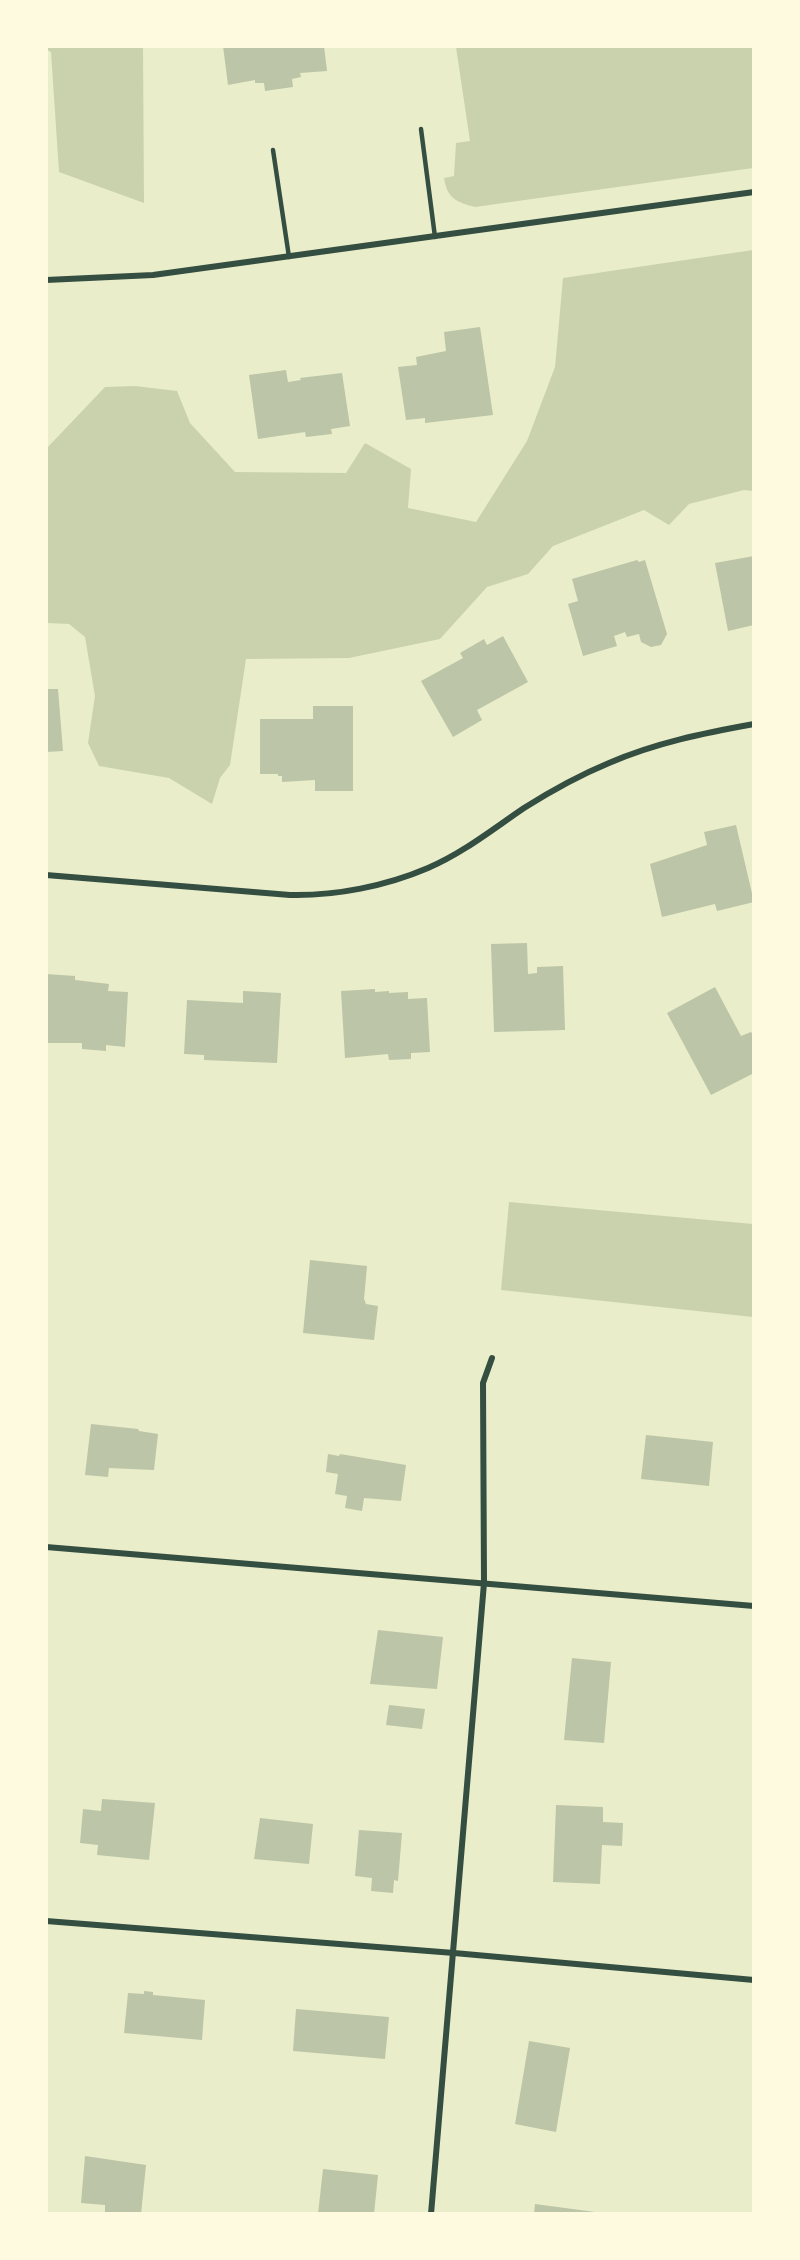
<!DOCTYPE html>
<html>
<head>
<meta charset="utf-8">
<style>
	body { margin:0 }
	#map { position:relative; width:800px; height:2260px; overflow:hidden; background:#e9edc9; font-family:"Playfair Display",serif }
	canvas { display:block }
	.frame { position:absolute; inset:0; border:48px solid #fefae0; pointer-events:none }
</style>
</head>
<body>
<div id="map">
<canvas width="800" height="2260"></canvas>
<div class="frame"></div>
</div>
<script>
const c = document.querySelector('canvas').getContext('2d');
c.lineJoin = 'round';
function paint(path, color) { c.fillStyle = color; c.fill(path, 'evenodd'); }
function strokePath(path, color, width, dash) { c.strokeStyle = color; c.lineWidth = width; c.lineCap = dash ? 'butt' : 'round'; c.setLineDash(dash || []); c.stroke(path); }
paint(new Path2D(`
	M47,46L143,47L144,203L59,172L51,52L47,50Z
	M456,47H753V168L475,207C456,202 447,198 444,178L454,176L456,143L470,141Z
	M753,250V491L744,490L689,504L669,525L644,510L553,546L528,574L487,587L440,639L349,658L246,659L230,765L220,778L212,804L169,778L99,766L88,743L95,696L85,637L69,624L47,623L46,449L105,387L135,386L177,391L190,423L235,472L346,473L365,443L411,469L408,508L476,522L527,441L555,367L563,278Z
	M509,1202L753,1224V1317L501,1290Z`), '#cad2ad');
paint(new Path2D(`
	M223,46H324L327,71L300,73L301,77L292,79L293,87L265,91L264,83H255V80L228,85Z
	M480,327L493,415L425,423V418L406,420L398,367L417,365L416,357L446,351L444,332Z
	M286,370L288,382L301,380L300,378L342,373L350,426L331,429L332,434L306,437L305,432L258,439L249,375Z
	M754,556V625L728,631L715,563Z
	M637,560L639,562L645,560L667,634L661,645L651,647L641,642L639,634L627,637L625,632L614,636L617,646L583,656L568,604L578,601L572,579Z
	M503,636L528,682L477,710L482,720L453,737L421,681L463,658L460,653L484,639L487,645Z
	M46,689H58L63,751L46,752Z
	M313,706H353V791H315V780L282,782V776H278V774H260V719H313Z
	M736,825L754,902L717,911L715,904L662,917L650,864L707,845L704,832Z
	M527,943L528,974L537,973V967L563,966L565,1030L494,1032L491,944Z
	M46,974L75,976V980L109,984L108,991L128,992L125,1047L106,1045V1051L82,1049V1043H46Z
	M715,987L741,1036L751,1032L754,1036V1073L711,1095L667,1013Z
	M375,989V992L389,991V993L408,992V999L427,998L430,1052L411,1053V1059L389,1060L388,1054L345,1058L341,991Z
	M243,991L281,993L277,1063L204,1060V1055L184,1054L187,1000L243,1003Z
	M310,1260L367,1266L364,1299L366,1304L378,1306L374,1340L303,1333Z
	M91,1424L138,1429L139,1431L158,1434L154,1470L109,1468L108,1477L85,1475Z
	M646,1435L713,1442L709,1486L641,1479Z
	M328,1454L339,1456L340,1454L406,1465L401,1501L364,1498L362,1511L345,1508L347,1496L335,1494L338,1474L326,1472Z
	M378,1630L443,1637L437,1689L370,1684Z
	M572,1658L611,1662L604,1743L564,1740Z
	M389,1705L425,1709L422,1729L386,1725Z
	M102,1799L155,1803L149,1860L97,1855L98,1845L80,1843L83,1809L101,1811Z
	M556,1805L603,1807V1822L623,1823L622,1846L602,1845L600,1884L553,1882Z
	M260,1818L313,1824L309,1864L254,1859Z
	M359,1830L402,1833L398,1881L394,1880L393,1893L371,1891L372,1878L355,1876Z
	M144,1991L153,1992V1995L205,2000L202,2040L124,2033L128,1993L144,1994Z
	M296,2009L389,2017L385,2059L293,2051Z
	M529,2041L570,2048L556,2132L515,2124Z
	M85,2156L146,2165L141,2214L105,2213V2205L81,2203Z
	M323,2169L378,2175L374,2214H318Z
	M535,2204L595,2212V2214H534Z`), '#bcc5a7');
strokePath(new Path2D(`
	M421,129L435,237
	M273,150L289,257`), '#344e41', 4.5);
strokePath(new Path2D(`
	M46,280L153,275L754,192
	M46,875L290,895C336,896 386,886 428,868C463,853 493,829 524,808C551,791 580,775 609,763C655,743 704,733 754,724
	M46,1547L754,1606
	M46,1921L454,1953L754,1980
	M431,2214L484,1583L483,1383L492,1358`), '#344e41', 6);
</script>
</body>
</html>
